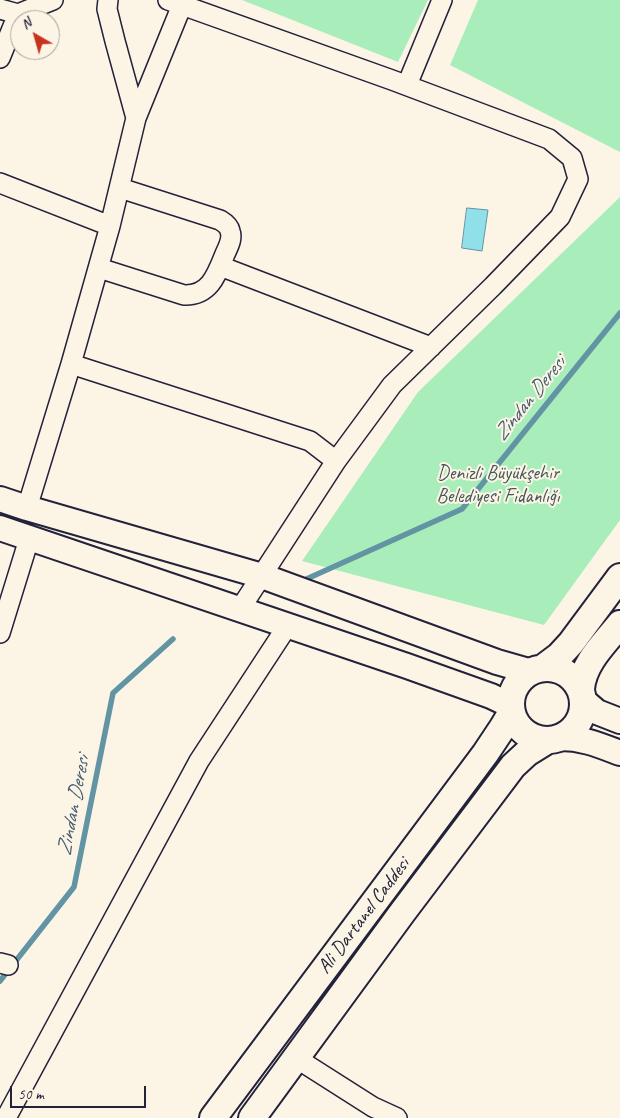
<!DOCTYPE html>
<html>
<head>
<meta charset="utf-8">
<style>
	body { margin:0 }
	#map { position:relative; width:620px; height:1118px; overflow:hidden; background:#fcf5e5; font-family:Caveat,sans-serif }
	canvas { display:block }
	.north { position:absolute; left:10px; top:10px; width:50px; height:50px; box-sizing:border-box; background:#fcf5e5; border:1px solid #a5a1a1; border-radius:50%; rotate:322deg; font-size:14px; font-weight:700; line-height:20px; text-align:center; color:#22223b }
	.north::after { content:''; display:block; margin:auto; width:18px; height:22px; background:#c8321e; clip-path:polygon(50% 0,100% 100%,50% 72%,0 100%) }
	.scale { position:absolute; left:10px; top:1086px; width:136px; height:22px; box-sizing:border-box; border:2px solid #22223b; border-top:0; padding-left:6px; font-size:15px; line-height:18px; white-space:nowrap; color:#22223b; -webkit-text-stroke:4px #fcf5e5; paint-order:stroke }
</style>
</head>
<body>
<div id="map">
<canvas width="620" height="1118"></canvas>
<div class="north">N</div>
<div class="scale">50 m</div>
</div>
<script>
const c = document.querySelector('canvas').getContext('2d');
c.lineJoin = 'round';
function paint(path, color) { c.fillStyle = color; c.fill(path, 'evenodd'); }
function strokePath(path, color, width, dash) { c.strokeStyle = color; c.lineWidth = width; c.lineCap = dash ? 'butt' : 'round'; c.setLineDash(dash || []); c.stroke(path); }
function label(font, color, halo, rows, align = 'center') {
  c.font = font + ' Caveat,sans-serif'; c.lineWidth = 4; c.setLineDash([]); c.textBaseline = 'middle'; c.strokeStyle = halo; c.fillStyle = color; for (const [text, x, y, turn = 0] of rows) {
    c.save(); c.translate(x, y); c.rotate((+turn || 0) * Math.PI / 180); c.textAlign = isNaN(turn) ? turn : align; if (halo) c.strokeText(text, 0, 0); c.fillText(text, 0, 0); c.restore();
  }
}
paint(new Path2D(`
	M242,0H428L398,62Z
	M478,0H620V152L450,65Z
	M620,197V520L544,625L302,561L418,392Z`), '#a9eeba');
const water = new Path2D(`
	M467,208L488,210L482,251L462,248Z`);
paint(water, '#8fe0e9');
strokePath(water, '#6394a3', 1);
strokePath(new Path2D(`
	M302,581L462,509L620,313
	M0,981L74,887L113,693L173,639`), '#6394a3', 5.5);
const minor = new Path2D(`
	M108,0L107,9L115,41L136,118
	M168,0L392,80L549,139L572,158L578,179L560,217L493,286L392,385L336,461L240,609
	M0,9L18,14
	M0,58L18,14L53,0
	M407,85L442,0
	M0,183L110,226L71,364L27,508
	M110,226L136,118L182,5
	M220,266L431,347
	M99,268L184,295C210,296 217,274 225,254C228,247 233,239 230,231C229,226 225,223 220,220L120,188
	M71,364L310,441L336,461
	M0,633L29,539
	M0,963L8,965
	M296,1058L373,1107L397,1118
	M6,1118L199,761L288,625`);
const tertiary = new Path2D(`
	M0,499L27,508L262,576L497,662L532,672
	M0,528L407,666L491,696L512,706
	M583,700L597,712L620,721
	M560,738C583,738 599,745 620,753`);
const secondary = new Path2D(`
	M543,668L559,656L571,643L620,577
	M511 704a36 36 0 1 1 72 0a36 36 0 1 1-72 0Z
	M581,689C583,663 604,644 620,624
	M213,1118L485,754L503,727L512,712
	M252,1118L402,913L513,766L527,753L548,740`);
strokePath(minor, '#22223b', 22);
strokePath(tertiary, '#22223b', 28);
strokePath(secondary, '#22223b', 30);
strokePath(minor, '#fcf5e5', 19);
strokePath(tertiary, '#fcf5e5', 24);
strokePath(secondary, '#fcf5e5', 26);
label('20px', '#44555b', '#fcf5e5', [
	["Denizli Büyükşehir",498,474],
	["Belediyesi Fidanlığı",498,497]
]);
label('20px', '#22223b', '#fcf5e5', [
	["Ali Dartanel Caddesi",364,916,-53]
]);
label('italic 21px', '#435b6f', '#fcf5e5', [
	["Zindan Deresi",530,399,-51],
	["Zindan Deresi",74,806,-79]
]);
</script>
</body>
</html>
